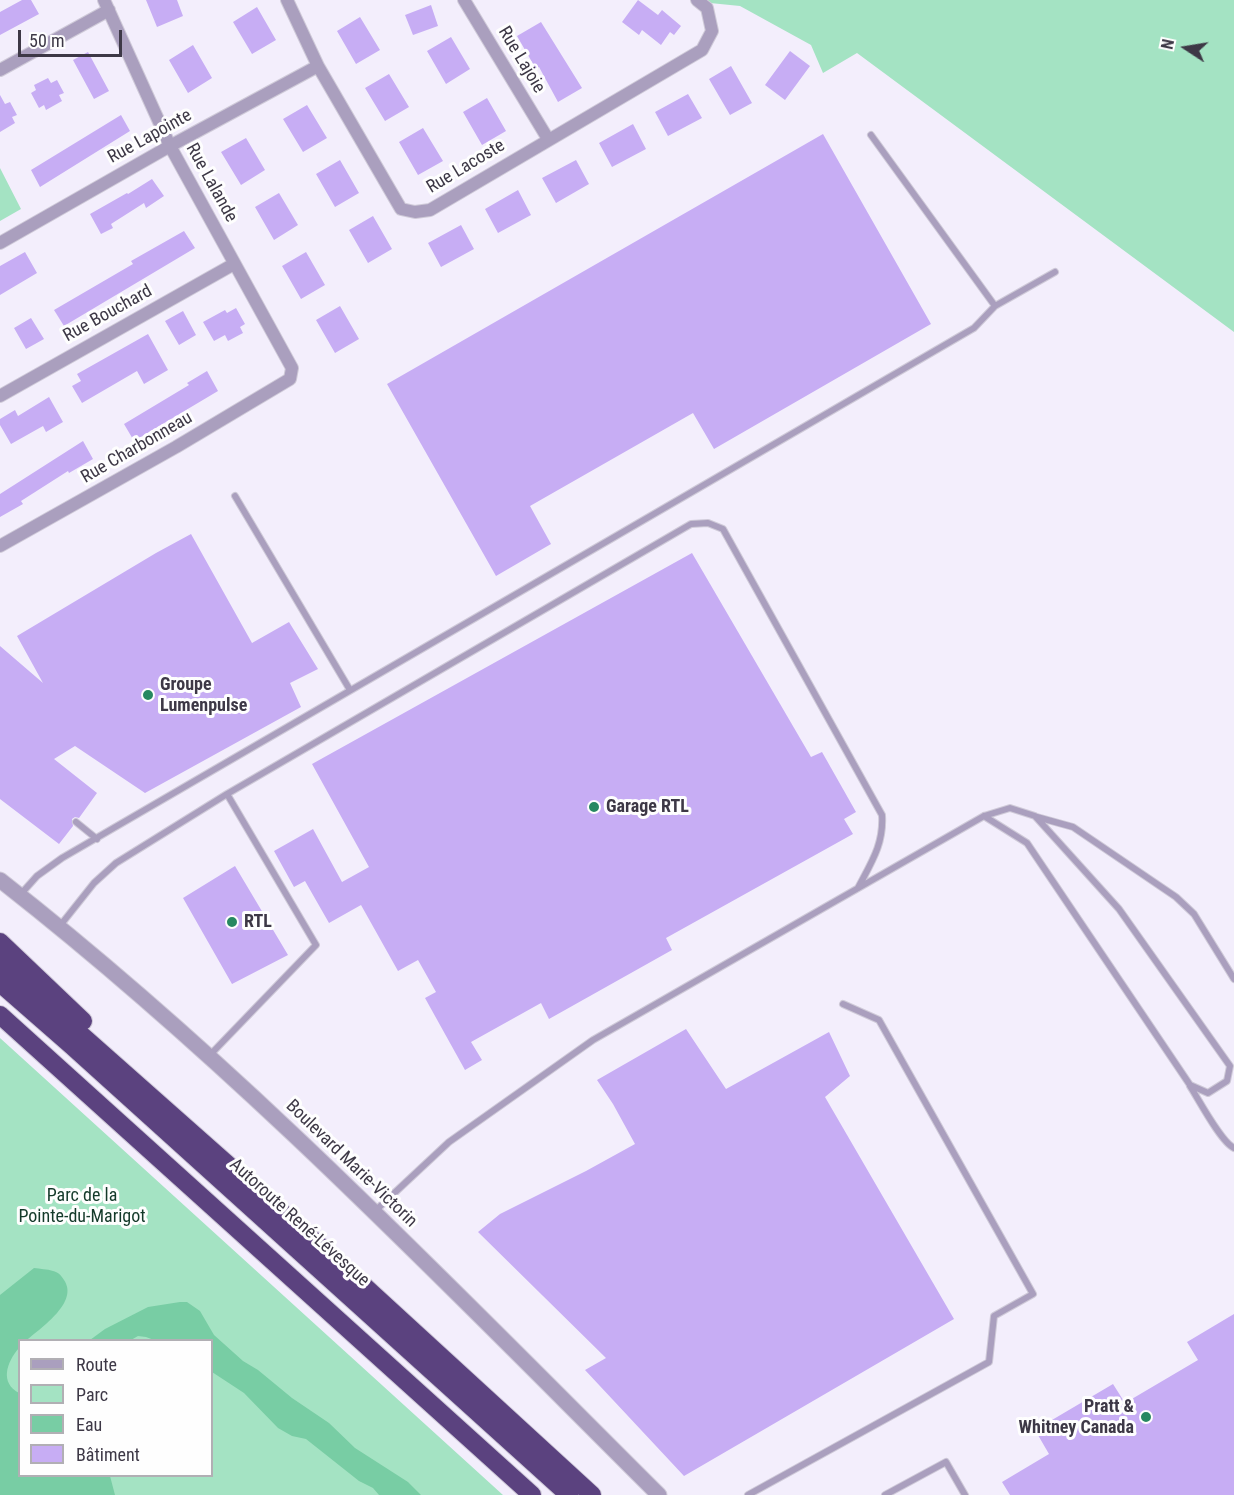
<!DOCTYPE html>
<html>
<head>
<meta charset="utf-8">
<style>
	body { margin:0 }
	#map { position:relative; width:1234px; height:1495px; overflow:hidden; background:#f3eefc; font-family:"Roboto Condensed",sans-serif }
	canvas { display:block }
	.legend { position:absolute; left:18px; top:1339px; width:195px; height:138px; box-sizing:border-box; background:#fefefe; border:2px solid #b1afb4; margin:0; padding:8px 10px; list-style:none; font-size:18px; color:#3d3846 }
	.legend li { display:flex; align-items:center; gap:12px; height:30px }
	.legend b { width:30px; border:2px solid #b1afb4 }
	.north { position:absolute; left:1156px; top:18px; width:60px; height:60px; -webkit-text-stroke:4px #fefefe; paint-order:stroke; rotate:282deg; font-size:16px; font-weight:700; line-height:24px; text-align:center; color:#3d3846 }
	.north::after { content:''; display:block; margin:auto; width:21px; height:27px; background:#3d3846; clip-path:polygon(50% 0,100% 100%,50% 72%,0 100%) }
	.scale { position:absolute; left:18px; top:30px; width:104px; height:27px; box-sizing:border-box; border:3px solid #3d3846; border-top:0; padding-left:8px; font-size:18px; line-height:21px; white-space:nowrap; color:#3d3846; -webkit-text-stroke:4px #fefefe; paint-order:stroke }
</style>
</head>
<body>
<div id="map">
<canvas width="1234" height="1495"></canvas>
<ul class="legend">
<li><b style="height:8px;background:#aa9fbe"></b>Route</li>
<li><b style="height:16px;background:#a4e3c3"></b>Parc</li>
<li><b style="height:16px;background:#78cda4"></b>Eau</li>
<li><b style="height:16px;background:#c7adf4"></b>Bâtiment</li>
</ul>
<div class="north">N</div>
<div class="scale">50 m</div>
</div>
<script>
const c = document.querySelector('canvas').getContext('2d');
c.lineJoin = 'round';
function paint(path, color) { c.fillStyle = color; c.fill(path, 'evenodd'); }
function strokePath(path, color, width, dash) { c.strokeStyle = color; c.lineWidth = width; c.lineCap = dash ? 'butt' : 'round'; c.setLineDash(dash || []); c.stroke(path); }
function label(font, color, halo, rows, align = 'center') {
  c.font = font + ' "Roboto Condensed",sans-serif'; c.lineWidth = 6; c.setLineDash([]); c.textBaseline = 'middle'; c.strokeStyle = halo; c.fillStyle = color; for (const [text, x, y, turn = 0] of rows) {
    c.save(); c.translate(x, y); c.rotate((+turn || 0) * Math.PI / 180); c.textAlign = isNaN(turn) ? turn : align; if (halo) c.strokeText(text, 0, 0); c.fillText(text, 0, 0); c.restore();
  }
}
paint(new Path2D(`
	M707,0H1234V332L857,53L823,73L811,45L740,6L710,3Z
	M0,168L21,209L0,221Z
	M0,1038L503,1495H43L13,1471L0,1450ZM20,1340H212V1476H20Z`), '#a4e3c3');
paint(new Path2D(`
	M34,1268C40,1269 47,1269 53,1271C58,1272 61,1275 64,1280C79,1302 42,1327 27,1340H20L19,1348C6,1363 0,1383 19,1393L20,1476H110L115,1495H0V1295Z
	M180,1302H187L200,1311L214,1335L243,1361L258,1370L292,1398L329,1423L355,1448L408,1482L421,1495H379L373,1488L359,1481L306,1439L292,1436L278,1428L244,1393L212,1372V1340H154L146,1337L138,1336L131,1340H90L105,1329L148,1307Z`), '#78cda4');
paint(new Path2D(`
	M22,0H31L39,14L0,35V12Z
	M146,0H177L183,16L157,27Z
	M638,0L658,15L662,10L681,26L674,35L670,32L661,45L642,30L639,35L622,22Z
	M431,5L438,26L413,35L405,15Z
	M257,7L276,40L252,54L233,22Z
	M360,17L380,50L356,64L337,31Z
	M541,22L582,88L558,102L539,67L536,69L517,36Z
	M451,37L470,69L446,84L427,51Z
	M193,45L212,78L188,93L169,60Z
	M790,51L810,66L785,100L765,85Z
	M88,52L109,91L94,99L73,60Z
	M731,66L752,103L730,115L709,79Z
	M389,74L409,107L385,121L365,88Z
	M48,78L51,83L57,80L64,93L59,95L62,101L46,110L44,105L39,108L31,93L36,90L34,85Z
	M688,94L702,118L668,136L655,112Z
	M0,95L5,104L10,102L17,115L12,117L15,123L0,132Z
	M487,98L506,131L482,145L463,112Z
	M307,105L327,138L303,152L283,119Z
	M121,115L130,131L40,187L31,170Z
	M633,124L646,149L612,167L599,143Z
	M423,128L443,161L418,175L399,142Z
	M823,134L931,324L714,449L693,413L530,506L551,544L496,576L387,384Z
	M246,138L265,170L241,185L221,152Z
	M340,160L359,193L335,207L316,174Z
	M576,160L589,184L556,203L542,178Z
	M152,179L164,196L146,208L144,203L111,224L113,228L101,234L90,214L127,193L128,194Z
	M518,190L531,215L498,233L485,209Z
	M279,193L298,225L274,240L255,207Z
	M373,216L392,249L368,263L349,230Z
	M461,225L474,249L441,267L428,243Z
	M184,231L195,248L64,326L54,310L133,264L131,261Z
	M25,252L37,273L0,295V266Z
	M306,252L325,285L301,299L282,266Z
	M340,306L359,339L335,353L316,320Z
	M236,308L245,324L240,327L243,333L228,341L225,335L214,341L203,322L225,310L227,313Z
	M183,311L196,335L179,345L165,321Z
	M31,318L44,339L26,349L14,328Z
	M148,334L168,370L144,384L137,371L82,403L72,386L81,381L77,374Z
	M207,371L218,391L134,441L124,424L189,385L187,383Z
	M49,397L63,422L46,432L43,426L11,444L0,425V419L15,410L18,416Z
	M83,441L93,459L69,473L68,471L21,501L23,504L0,517V494Z
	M191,534L252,643L289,622L318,669L290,683L301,707L145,793L75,746L54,759L97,793L79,818L75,817L72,819L73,826L59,844L0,799V646L43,683L17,636L156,553Z
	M692,553L811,757L822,752L856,812L844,819L853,834L666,938L672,950L549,1019L541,1003L471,1042L482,1060L465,1070L425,998L436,992L418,960L398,971L361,905L329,923L305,881L294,887L274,851L313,829L342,882L369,867L312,764Z
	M235,866L288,955L232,984L183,898Z
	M686,1029L726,1089L829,1032L850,1076L825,1097L954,1319L684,1476L585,1370L606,1358L478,1232L500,1214L586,1171L635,1144L613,1104L597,1080Z
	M1234,1314V1495H1010L1002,1482L1049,1454L1035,1430L1113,1384L1125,1403L1198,1360L1187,1342Z`), '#c7adf4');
const service = new Path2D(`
	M995,306L1055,272
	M235,496L350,690
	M1037,817L1073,827L1176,897L1194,914L1234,979
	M76,822L97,839
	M20,895L37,876L62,858L974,328L995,306L871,135
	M59,927L94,883L116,863L227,794L691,524L708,523L723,529L882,815C884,844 871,863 858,888
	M209,1056L316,945L227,794
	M1190,1086C1199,1100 1221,1142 1234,1148
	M374,1212L449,1142L593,1040L984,816L1010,808L1035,816L1119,909L1230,1066L1227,1081L1208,1093L1190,1085L1027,843L984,816
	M748,1495L989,1362L994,1316L1033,1294L879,1020L843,1004
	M885,1495L946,1462L965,1495`);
const minor = new Path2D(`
	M287,0L318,66L401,209L415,212L430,210L702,50L712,31L707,8L697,0
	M464,0L548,139
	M0,70L109,10
	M0,243L170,146L318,66
	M0,396L234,264
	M0,546L176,447L290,379L292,368L170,146L104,0`);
const tertiary = new Path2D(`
	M0,880C237,1065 446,1283 659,1495`);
const motorway = new Path2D(`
	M0,942L83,1021
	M0,963L340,1264L592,1495
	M0,983L72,1046L569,1495
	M0,1015L532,1495`);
strokePath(service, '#cfcad8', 8);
strokePath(minor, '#cfcad8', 14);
strokePath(tertiary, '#cfcad8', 17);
strokePath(motorway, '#cfcad8', 20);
strokePath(service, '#aa9fbe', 6);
strokePath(minor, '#aa9fbe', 12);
strokePath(tertiary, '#aa9fbe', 15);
strokePath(motorway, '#5b427f', 18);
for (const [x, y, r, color] of [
	[148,695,6,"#268861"],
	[594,807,6,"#268861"],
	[232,922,6,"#268861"],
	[1146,1417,6,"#268861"]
]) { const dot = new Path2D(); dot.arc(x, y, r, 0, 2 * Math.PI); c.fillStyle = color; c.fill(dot); strokePath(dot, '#fefefe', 2); }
label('18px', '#3d3846', '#fefefe', [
	["Rue Lajoie",521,60,59],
	["Rue Lapointe",150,137,-29],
	["Rue Lacoste",466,167,-31],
	["Rue Lalande",211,183,61],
	["Rue Bouchard",108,314,-29],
	["Rue Charbonneau",137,448,-30],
	["Boulevard Marie-Victorin",351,1164,44],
	["Autoroute René-Lévesque",299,1223,42]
]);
label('bold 18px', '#3d3846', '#fefefe', [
	["Groupe",160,685],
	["Lumenpulse",160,706],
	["Garage RTL",606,807],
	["RTL",244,922],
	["Pratt &",1134,1407,"right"],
	["Whitney Canada",1134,1428,"right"]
], 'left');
label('18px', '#133929', '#fefefe', [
	["Parc de la",82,1196],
	["Pointe-du-Marigot",82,1217]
]);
</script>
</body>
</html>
